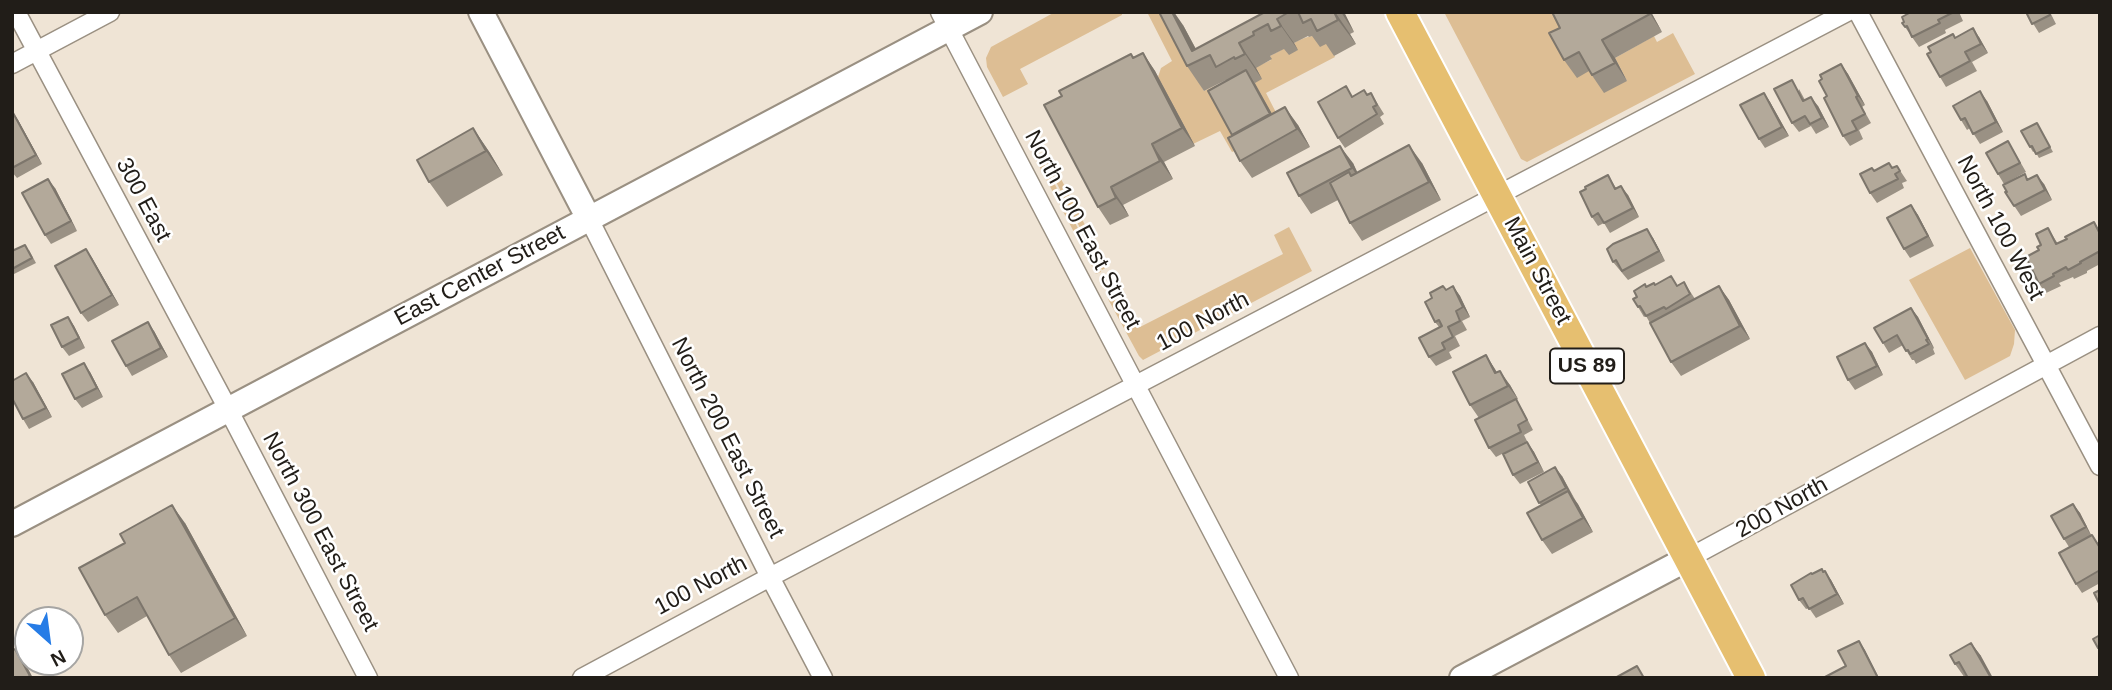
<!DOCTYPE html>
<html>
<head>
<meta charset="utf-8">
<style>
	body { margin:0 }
	#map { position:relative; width:2112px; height:690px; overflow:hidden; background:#efe4d5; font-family:Helvetica,sans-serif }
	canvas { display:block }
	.frame { position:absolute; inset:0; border:14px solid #211d18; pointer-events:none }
	.north { position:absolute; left:14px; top:606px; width:70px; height:70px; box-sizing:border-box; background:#fff; border:2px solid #a6a5a3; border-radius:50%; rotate:152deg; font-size:19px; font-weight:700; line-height:28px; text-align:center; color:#211d18 }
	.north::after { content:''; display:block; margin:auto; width:24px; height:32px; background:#267ce6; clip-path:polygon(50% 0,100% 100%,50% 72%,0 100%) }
</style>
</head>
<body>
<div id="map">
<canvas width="2112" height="690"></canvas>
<div class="frame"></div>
<div class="north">N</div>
</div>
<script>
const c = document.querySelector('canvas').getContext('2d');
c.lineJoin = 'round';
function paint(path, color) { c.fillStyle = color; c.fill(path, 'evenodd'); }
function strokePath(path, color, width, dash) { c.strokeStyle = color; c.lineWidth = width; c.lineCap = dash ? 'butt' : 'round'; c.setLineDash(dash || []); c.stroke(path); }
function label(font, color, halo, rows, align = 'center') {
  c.font = font + ' Helvetica,sans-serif'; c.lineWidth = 5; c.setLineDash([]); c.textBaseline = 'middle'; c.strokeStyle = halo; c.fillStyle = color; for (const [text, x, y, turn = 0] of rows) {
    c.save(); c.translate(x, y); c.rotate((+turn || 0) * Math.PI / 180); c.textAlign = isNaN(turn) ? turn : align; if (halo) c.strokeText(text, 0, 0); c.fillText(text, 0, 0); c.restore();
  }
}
paint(new Path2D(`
	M1055,12H1122V15L1020,69L1028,84L1003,97L987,67L986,58L991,47Z
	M1147,12H1160L1204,91L1271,60L1270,56L1285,48L1297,51L1294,43C1317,31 1323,34 1335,57L1266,93L1286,132L1232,152L1220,131L1193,144L1158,77L1161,68L1172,61Z
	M1444,12H1556L1591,70L1627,81L1615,58L1654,36L1657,42L1673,33L1695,74L1527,162L1521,159Z
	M1048,154L1107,267L1102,270L1043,157Z
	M1041,158L1101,272L1096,274L1036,160Z
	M1289,227L1312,271L1143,360L1139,356L1108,299L1121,291L1140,327L1283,254L1274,235Z
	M1970,248L2015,330L2014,344L2010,356L1965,380L1909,280Z`), '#ddbe94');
const street = new Path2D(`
	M16,12L228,409L368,678
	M940,12L1289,678
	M1858,12L2100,466
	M12,64L110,12
	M589,219L770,577L823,678
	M1689,558L2100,336
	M582,678L770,577L1847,12`);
const secondary = new Path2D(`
	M481,12L589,219
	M12,524L980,12
	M1462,678L1689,558`);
const primary = new Path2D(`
	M1400,12L1751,678`);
strokePath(street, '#9a9082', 21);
strokePath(secondary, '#9a9082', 28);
strokePath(primary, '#fff', 32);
strokePath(street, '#fff', 18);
strokePath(secondary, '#fff', 24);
strokePath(primary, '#e6bf70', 28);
paint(new Path2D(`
	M1265,12H1344L1354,32L1350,34L1356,44L1334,56L1326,44L1320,47L1312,36L1309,37L1308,36L1294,43L1298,50L1289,55L1284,49L1270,56L1272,59L1256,68L1262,79L1255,83L1272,114L1298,125L1310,147L1252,178L1240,161L1233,136L1226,81V80L1204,91L1187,66L1183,25L1196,49Z
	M1552,12H1651L1662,32L1615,58L1627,81L1604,93L1589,71L1577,78L1564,60L1560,28Z
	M1911,12H1959L1963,21L1945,30L1946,33L1919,47L1905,27L1904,22Z
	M2026,12H2050L2056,24L2039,33Z
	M1979,37L1988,53L1972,62L1977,71L1946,87L1940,77L1955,38Z
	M1143,53L1155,71L1195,146L1164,162L1173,179L1123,205L1129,216L1110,225L1098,207L1133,58Z
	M1841,64L1848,74L1865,105L1862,107L1871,123L1859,130L1863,139L1850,146L1843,136L1827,96Z
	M1799,89L1805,100L1818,106L1829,127L1816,134L1811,126L1799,132L1792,123Z
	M1371,93L1384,114L1380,117L1384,124L1345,148L1338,138L1353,97L1367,95Z
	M1764,93L1770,102L1789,136L1765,148L1759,139Z
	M1987,101L2003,132L1980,144L1970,128L1967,130L1961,120Z
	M12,111L18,120L42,164L17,178L12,172Z
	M2037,123L2053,152L2039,158L2035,151L2033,152L2030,147Z
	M473,128L490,153L503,175L447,207L429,182Z
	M2008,141L2014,151L2026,172L2004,184L1998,174Z
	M1353,163L1357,173L1422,163L1441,200L1362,241L1350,223L1338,200L1311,214L1299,196Z
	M1897,166L1907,181L1902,183L1904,188L1877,203L1870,193L1874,171L1893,168Z
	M2025,174L2028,179L2044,184L2052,200L2021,216L2005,192Z
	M1608,175L1616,188L1628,195L1639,217L1610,233L1604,223L1598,226L1592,217Z
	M55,188L77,231L51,244L45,235Z
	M1911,205L1918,215L1934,246L1910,258L1904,249Z
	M2094,222L2100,231V264L2087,271V273L2074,279L2073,277L2059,283L2061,286L2046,293L2039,284V250L2048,228L2058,244Z
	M1653,238L1665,261L1628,280L1613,262Z
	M86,249L92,258L119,305L88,322L81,313Z
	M29,250L36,263L14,274L12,271V251Z
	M1684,282L1695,299L1719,286L1729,300L1750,339L1681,376L1671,362L1650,323L1646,316L1644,317L1638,307L1637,297L1647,287L1655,285H1678Z
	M1453,286L1460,296L1470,317L1462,321L1467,330L1455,336L1460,346L1449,352L1452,358L1436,366L1429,357L1439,327L1435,322L1446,290Z
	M1911,308L1918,317L1934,348L1933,349L1935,354L1916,364L1914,360H1912L1903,345L1889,353L1883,343Z
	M68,317L74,326L85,348L69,356L62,347Z
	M154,331L168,357L132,376L126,366Z
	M1865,343L1872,352L1883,375L1855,390L1848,380Z
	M1486,355L1497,373L1510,385L1518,399L1516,400L1522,409L1533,430L1524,435L1527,441L1496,457L1489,448L1479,418L1470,405Z
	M90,372L103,397L82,408L75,399Z
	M33,382L52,417L29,429L23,419Z
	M1527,442L1534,452L1544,472L1520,484L1513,475Z
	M1562,476L1593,532L1552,554L1542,540L1541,505L1539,503Z
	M2073,504L2080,513L2091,535H2092L2100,546V583L2082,593L2076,584L2069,547L2064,539Z
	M185,523L247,636L181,673L169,655L147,616L118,633L105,615Z
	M1824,572L1831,580L1844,604L1816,618L1809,608L1806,609L1799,600L1812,574Z
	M1971,643L1981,656L1967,677L1965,678L1955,664Z`), '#9a9184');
paint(new Path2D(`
	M1172,12H1174L1183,25L1201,59L1192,51Z
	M1335,12L1350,34L1356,44L1338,20Z
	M1341,12H1344L1354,32Z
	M1649,12H1651L1662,32Z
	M1277,19L1294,43L1298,50L1281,26Z
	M1973,28L1979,37L1988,53L1981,44Z
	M1602,40L1615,58L1627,81L1615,63Z
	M1239,43L1256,68L1262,79L1245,54Z
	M1143,53L1155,71L1195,146L1182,128Z
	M1841,64L1848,74L1865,105L1858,96Z
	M1246,70L1255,84L1280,128L1270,114Z
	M1980,91L1987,101L2003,132L1996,122Z
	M1764,93L1770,102L1789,136L1782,127Z
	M1811,97L1818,106L1829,127L1822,118Z
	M1285,107L1298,125L1310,147L1297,129Z
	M12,111L18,120L42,164L36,155Z
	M473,128L490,153L503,175L486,151Z
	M1152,144L1164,162L1173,179L1160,161Z
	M1409,145L1422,163L1441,200L1429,182Z
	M1340,146L1353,163L1364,186L1352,168Z
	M2037,175L2044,184L2052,200L2045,190Z
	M48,179L55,188L77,231L71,221Z
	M1621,186L1628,195L1639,217L1633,208Z
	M1111,187L1123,205L1129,216L1116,198Z
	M1911,205L1918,215L1934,246L1928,236Z
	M1647,229L1653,238L1665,261L1659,251Z
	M86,249L92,258L119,305L112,295Z
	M1453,286L1460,296L1470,317L1463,307Z
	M1719,286L1729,300L1750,339L1740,326Z
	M1911,308L1918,317L1934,348L1928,339Z
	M68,317L74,326L85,348L79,338Z
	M148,322L154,331L168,357L161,348Z
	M1865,343L1872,352L1883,375L1877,366Z
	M1486,355L1495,369L1505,387L1495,373Z
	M84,363L90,372L103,397L97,388Z
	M1500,371L1510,385L1518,399L1508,386Z
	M26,373L33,382L52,417L46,408Z
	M1527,442L1534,452L1544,472L1538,462Z
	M1555,467L1562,476L1573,497L1566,488Z
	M1568,491L1578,504L1593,532L1583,518Z
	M2073,504L2080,513L2092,537L2086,527Z
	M172,505L185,523L247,636L235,618Z
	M1825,571L1831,580L1844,604L1837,594Z
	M1859,641L1865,650L1879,678H1878Z
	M1971,643L1981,656L1993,678H1991Z
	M15,649L25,663L33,678H31L30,676Z`), '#7d766c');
const building = new Path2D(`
	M1159,12H1172L1192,51L1265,12H1289L1277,19L1281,26L1271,31L1268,24L1253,32L1254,35L1239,43L1245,54L1235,59L1234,57L1216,67L1210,55L1187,66Z
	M1298,12H1334L1338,20L1317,31L1311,19L1303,23Z
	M1552,12H1649L1650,14L1602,40L1615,63L1592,75L1579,52L1564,60L1549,33L1560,28Z
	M1911,12H1954L1938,20L1940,23L1912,37L1907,26L1905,27L1902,23L1904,22L1902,17Z
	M2026,12H2049L2050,15L2032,24Z
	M1973,28L1981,44L1965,52L1970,61L1940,77L1927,54L1931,52L1928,47L1953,34L1955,38Z
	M1143,53L1182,128L1152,144L1160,161L1111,187L1116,198L1098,207L1044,105L1062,96L1059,91L1131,54L1133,58Z
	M1841,64L1858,96L1856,97L1865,114L1852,121L1857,130L1843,136L1824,98L1827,96L1819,81L1822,79L1820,75Z
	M1246,70L1270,114L1232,135L1208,91Z
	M1792,80L1803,101L1811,97L1822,118L1810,124L1805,116L1792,123L1774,89Z
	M1346,86L1352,97L1364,90L1367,95L1371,93L1377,105L1373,107L1377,114L1338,138L1318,102Z
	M1980,91L1996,122L1973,134L1965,118L1961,120L1953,106Z
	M1764,93L1782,127L1759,139L1740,105Z
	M1285,107L1297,129L1240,161L1228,138Z
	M12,111L36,155L12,168Z
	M2037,123L2050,147L2036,154L2032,146L2030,147L2021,131Z
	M473,128L486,151L429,182L417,160Z
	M2008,141L2020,163L1998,174L1986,153Z
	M1409,145L1429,182L1350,223L1330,183L1349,172L1351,176Z
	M1340,146L1352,168L1299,196L1287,173Z
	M1889,163L1892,168L1897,166L1900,171L1895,174L1898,179L1870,193L1860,174L1872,168L1874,171Z
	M2025,174L2027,180L2037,175L2045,190L2014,206L2005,192H2007L2003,185Z
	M1608,175L1615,189L1621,186L1633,208L1604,223L1598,213L1592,217L1580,192L1586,189L1585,187Z
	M48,179L71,221L45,235L22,193Z
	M1911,205L1928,236L1904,249L1887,218Z
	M2094,222L2100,234V251L2080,262L2081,263L2068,270L2066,267L2053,274L2054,276L2039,284L2026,257L2039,250L2037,247L2041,245L2036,234L2048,228L2056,244L2067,239L2065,237Z
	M1647,229L1659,251L1622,271L1616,260L1613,262L1607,249L1613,244Z
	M25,245L32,258L12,269V251Z
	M86,249L112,295L81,313L55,266Z
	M1671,276L1677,286L1684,282L1690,294L1666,309L1664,307L1646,316L1640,306L1638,307L1633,299L1637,297L1634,291L1645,284L1646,287L1654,283L1655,285Z
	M1443,286L1446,290L1453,286L1463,307L1456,311L1460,321L1448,327L1453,337L1442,343L1445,349L1429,357L1419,338L1442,326L1439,320L1435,322L1425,302L1432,298L1430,293Z
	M1719,286L1740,326L1671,362L1650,323Z
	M1911,308L1928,339L1926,340L1929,344L1910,354L1908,350L1906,351L1897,335L1883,343L1874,328Z
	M68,317L79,338L62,347L51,325Z
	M148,322L161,348L126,366L112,341Z
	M1865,343L1877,366L1848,380L1837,357Z
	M1486,355L1495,373L1500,371L1508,386L1470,405L1453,372Z
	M84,363L97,388L75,399L62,374Z
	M26,373L46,408L23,419L12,398V381Z
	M1516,399L1527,420L1518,425L1521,432L1489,448L1475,420Z
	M1527,442L1538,462L1513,475L1503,454Z
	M1555,467L1566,488L1539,503L1528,482Z
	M1568,491L1583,518L1542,540L1527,513Z
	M2073,504L2086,527L2064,539L2051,516Z
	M172,505L235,618L169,655L137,597L105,615L79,568L125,543L120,534Z
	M2092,535L2100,548V570L2076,584L2059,553Z
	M1822,569L1823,572L1825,571L1837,594L1809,609L1803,598L1799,600L1791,585L1811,573L1812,574Z
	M2100,590V605L2094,593Z
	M2100,635V647L2098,648L2093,639Z
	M1859,641L1878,678H1826L1825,677L1846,666L1838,651Z
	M1971,643L1991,678H1968L1959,662L1955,664L1950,655Z
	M15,649L30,676L26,678H12V651Z
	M1637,666L1644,678H1615Z`);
paint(building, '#b3a99a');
strokePath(building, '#7d766c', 2);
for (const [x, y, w] of [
	[1587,366,74]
]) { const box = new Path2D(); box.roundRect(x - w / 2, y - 17.5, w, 35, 5); c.fillStyle = '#fff'; c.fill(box); strokePath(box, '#211d18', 2); }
label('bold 21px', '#211d18', null, [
	["US 89",1587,366]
]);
label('23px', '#211d18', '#fff', [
	["300 East",143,200,62],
	["North 100 West",2000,228,62],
	["North 100 East Street",1082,230,62],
	["Main Street",1537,271,62],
	["East Center Street",480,276,-28],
	["100 North",1203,322,-28],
	["North 200 East Street",727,438,63],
	["200 North",1782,508,-29],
	["North 300 East Street",320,532,62],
	["100 North",701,586,-28]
]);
</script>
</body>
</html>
